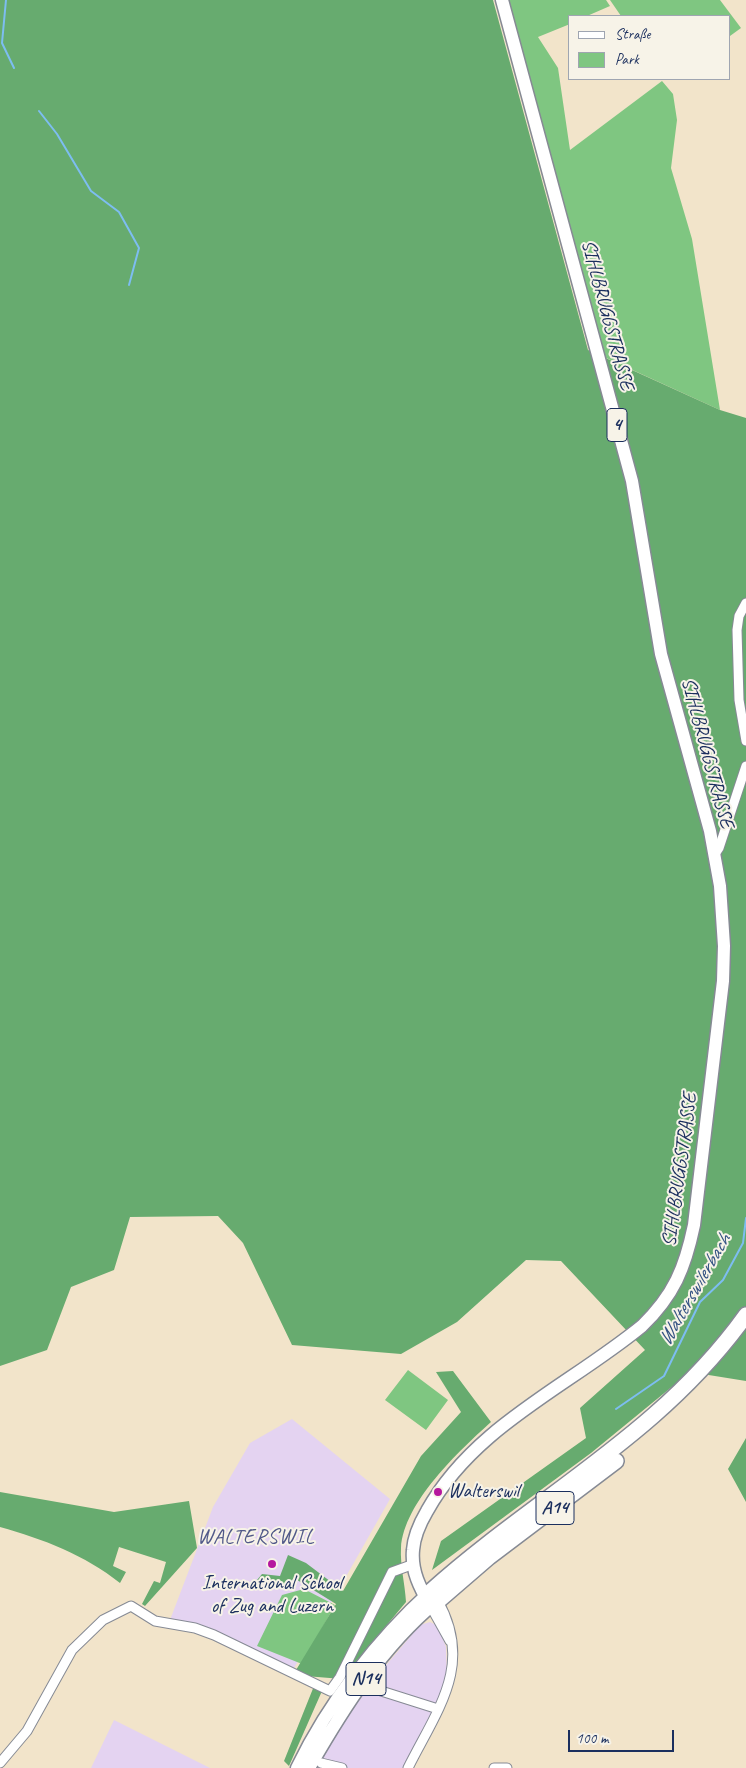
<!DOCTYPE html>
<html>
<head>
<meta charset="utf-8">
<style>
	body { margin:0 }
	#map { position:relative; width:746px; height:1768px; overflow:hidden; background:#f2e4ca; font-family:Caveat,sans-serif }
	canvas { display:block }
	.legend { position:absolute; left:568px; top:15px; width:162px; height:65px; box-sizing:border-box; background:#f7f3e8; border:1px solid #9fa5b1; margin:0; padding:6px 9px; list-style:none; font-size:15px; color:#1b2f5e }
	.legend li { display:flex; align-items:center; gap:10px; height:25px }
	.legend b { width:25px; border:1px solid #9fa5b1 }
	.scale { position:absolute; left:568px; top:1730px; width:106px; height:22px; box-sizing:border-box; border:2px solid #1b2f5e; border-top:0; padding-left:6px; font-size:15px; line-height:18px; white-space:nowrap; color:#1b2f5e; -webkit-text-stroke:4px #f7f3e8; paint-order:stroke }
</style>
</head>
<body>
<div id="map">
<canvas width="746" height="1768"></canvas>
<ul class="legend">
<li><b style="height:6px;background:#fff"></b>Straße</li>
<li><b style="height:14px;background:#7fc681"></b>Park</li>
</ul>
<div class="scale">100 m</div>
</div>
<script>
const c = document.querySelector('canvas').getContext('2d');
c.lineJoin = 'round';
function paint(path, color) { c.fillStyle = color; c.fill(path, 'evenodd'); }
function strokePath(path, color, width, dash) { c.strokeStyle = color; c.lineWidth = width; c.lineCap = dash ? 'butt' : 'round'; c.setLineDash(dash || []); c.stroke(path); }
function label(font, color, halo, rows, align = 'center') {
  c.font = font + ' Caveat,sans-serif'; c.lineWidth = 4; c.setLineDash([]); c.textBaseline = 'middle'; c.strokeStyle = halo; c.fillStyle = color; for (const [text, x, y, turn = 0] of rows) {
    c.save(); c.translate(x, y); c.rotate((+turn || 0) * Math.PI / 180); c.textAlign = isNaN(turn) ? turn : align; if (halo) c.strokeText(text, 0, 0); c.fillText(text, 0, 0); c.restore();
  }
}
paint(new Path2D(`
	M292,1419L390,1499L293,1670L170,1620L213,1507L250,1443Z
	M430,1622L438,1626L446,1647L447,1675L441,1694L404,1768H315L366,1689L420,1625Z
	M114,1720L210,1768H91Z`), '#e4d3f1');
paint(new Path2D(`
	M506,0H606L610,6L587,16H570V24L538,37L558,68L570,150L662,81L673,94L677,120L671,168L692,239L720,410L604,357Z
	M610,0H720L741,28L730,36V16H621Z
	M408,1370L448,1400L426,1430L385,1400Z
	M304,1589L335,1605L302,1664L257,1646L282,1595Z`), '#7fc681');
paint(new Path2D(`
	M0,0H493L588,350L720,410L746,418V1381L690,1372L591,1453L432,1570L441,1541L586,1438L580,1408L645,1350L561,1261L526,1260L457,1322L401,1354L292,1345L243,1243L218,1216L130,1217L114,1270L71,1287L47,1350L0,1366Z
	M453,1371L491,1422C459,1451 404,1502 401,1548C400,1565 405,1584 406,1602L342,1679L293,1675L336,1604L294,1578L284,1589L257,1580L262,1574L280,1576L288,1555L306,1563L343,1591L421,1456L461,1412L436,1372Z
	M746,1438V1502L728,1469Z
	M0,1492L114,1512L189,1501L197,1548L145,1606L142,1604L154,1581L160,1583L166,1562L119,1547L113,1566L126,1572L120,1583C85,1555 43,1539 0,1527Z
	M314,1686L322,1691L289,1766L284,1761Z`), '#67ab6f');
strokePath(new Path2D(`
	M6,0L2,43L14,68
	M39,111L57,134L91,191L119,212L139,248L129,285
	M616,1409L664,1376L700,1302L723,1280L743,1243L746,1218`), '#7dbdf1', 2);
const street = new Path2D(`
	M746,603L739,616L737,630L739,700L746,741
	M715,854L719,848L746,766
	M431,1607L450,1641
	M378,1690L438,1709
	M0,1763L27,1731L72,1650L103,1620L131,1606L155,1621L195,1628L214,1635L330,1691L340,1677L392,1572L414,1564
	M321,1763L342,1768
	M408,1768C437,1710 474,1665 438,1601
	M494,1768H507`);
const primary = new Path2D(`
	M431,1607C420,1588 411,1571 413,1550C414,1535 420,1523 427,1511C474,1426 569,1386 642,1326C674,1295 685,1268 694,1225L723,981L724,946L720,886L710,831L661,654L632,481L502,0
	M297,1768C329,1702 377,1640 431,1591
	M309,1768C344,1707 382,1647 436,1602`);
const highway = new Path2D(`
	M431,1591C538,1495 660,1435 746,1315
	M438,1601L489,1557L616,1461`);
strokePath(street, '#868a94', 11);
strokePath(primary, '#868a94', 15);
strokePath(highway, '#868a94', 18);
strokePath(street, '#fff', 9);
strokePath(primary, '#fff', 12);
strokePath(highway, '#fff', 15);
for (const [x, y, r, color] of [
	[438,1492,5,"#b5179e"],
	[272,1564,5,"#b5179e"]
]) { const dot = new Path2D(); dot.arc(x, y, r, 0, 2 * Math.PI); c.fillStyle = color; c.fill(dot); strokePath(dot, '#f7f3e8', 2); }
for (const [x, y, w] of [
	[617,425,20],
	[555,1508,38],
	[366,1679,40]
]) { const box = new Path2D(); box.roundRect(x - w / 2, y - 16.5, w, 33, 4); c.fillStyle = '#f7f3e8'; c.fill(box); strokePath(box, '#1b2f5e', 1); }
label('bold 19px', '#1b2f5e', null, [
	["4",617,425],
	["A14",555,1508],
	["N14",366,1679]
]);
label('20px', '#1b2f5e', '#f7f3e8', [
	["SIHLBRUGGSTRASSE",607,315,75],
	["SIHLBRUGGSTRASSE",707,753,75],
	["SIHLBRUGGSTRASSE",680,1170,-82]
]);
label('20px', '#1b2f5e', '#f7f3e8', [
	["Walterswil",448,1492],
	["International School",272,1584,"center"],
	["of Zug and Luzern",272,1607,"center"]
], 'left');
label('italic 21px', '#345283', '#f7f3e8', [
	["Walterswilerbach",695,1290,-60]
]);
c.letterSpacing = '1px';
label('21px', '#515989', '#f7f3e8', [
	["WALTERSWIL",256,1537]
]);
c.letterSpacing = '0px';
</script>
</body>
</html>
